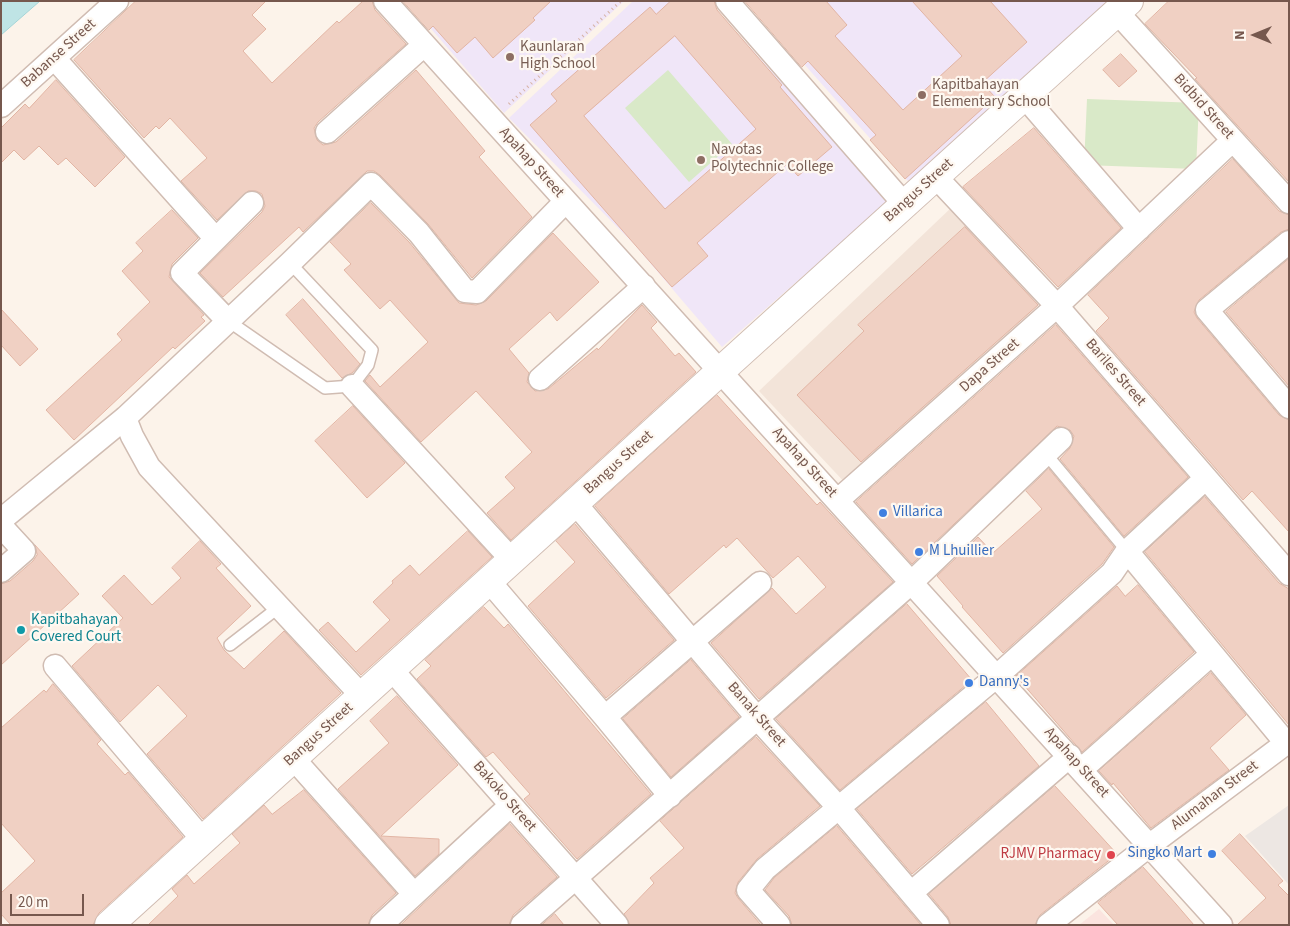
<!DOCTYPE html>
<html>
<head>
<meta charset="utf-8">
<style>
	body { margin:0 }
	#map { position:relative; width:1290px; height:926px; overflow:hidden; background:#fcf3ea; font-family:"Source Sans 3",sans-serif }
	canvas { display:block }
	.frame { position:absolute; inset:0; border:2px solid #76584e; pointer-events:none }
	.north { position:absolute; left:1230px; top:10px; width:50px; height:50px; -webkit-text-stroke:4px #fef8f1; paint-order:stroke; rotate:270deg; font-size:14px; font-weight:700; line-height:20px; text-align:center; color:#76584e }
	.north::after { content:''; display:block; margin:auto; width:18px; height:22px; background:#76584e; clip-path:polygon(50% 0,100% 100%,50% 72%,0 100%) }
	.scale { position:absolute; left:10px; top:894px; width:74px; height:22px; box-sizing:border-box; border:2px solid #76584e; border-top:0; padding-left:6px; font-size:15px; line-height:18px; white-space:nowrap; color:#76584e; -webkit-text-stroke:4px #fef8f1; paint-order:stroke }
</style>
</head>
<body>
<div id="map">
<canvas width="1290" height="926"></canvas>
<div class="frame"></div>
<div class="north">N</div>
<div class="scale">20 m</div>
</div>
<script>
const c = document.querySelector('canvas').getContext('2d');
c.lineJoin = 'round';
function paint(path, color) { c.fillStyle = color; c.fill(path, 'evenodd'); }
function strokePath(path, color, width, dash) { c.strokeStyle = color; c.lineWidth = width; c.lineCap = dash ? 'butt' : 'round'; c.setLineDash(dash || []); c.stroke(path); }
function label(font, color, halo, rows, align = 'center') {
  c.font = font + ' "Source Sans 3",sans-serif'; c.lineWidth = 4.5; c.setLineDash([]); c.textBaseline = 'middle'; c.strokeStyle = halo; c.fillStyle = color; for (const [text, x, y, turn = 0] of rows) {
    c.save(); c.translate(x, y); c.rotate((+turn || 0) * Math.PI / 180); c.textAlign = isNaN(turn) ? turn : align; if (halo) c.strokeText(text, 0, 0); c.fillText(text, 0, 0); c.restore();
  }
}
paint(new Path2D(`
	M953,206L1043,301L848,486L759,391Z`), '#f3e4d9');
paint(new Path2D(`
	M1099,909L1114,925H1079Z`), '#fbe4df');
paint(new Path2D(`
	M1289,805V885L1245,836Z`), '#ede7e3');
paint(new Path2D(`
	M407,1H624L504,113Z
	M633,1H708L889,201L722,347L633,243L509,118Z
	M748,1H1112L915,189Z`), '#f0e6f8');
paint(new Path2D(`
	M668,70L732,144L689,182L625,108Z
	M1087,99L1199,103L1196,169L1084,165Z`), '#d9e9c8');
const water = new Path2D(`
	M1,1H40L1,35Z`);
paint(water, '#bfe4e5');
strokePath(water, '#a5d4d7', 1);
const building = new Path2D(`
	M136,1H266L252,15L266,29L243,51L272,83L337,21L339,23L363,1H372L375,10L406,44L318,122L314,128L317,140L323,145L336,142L416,70L485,151L479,157L532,217L472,278L428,224L380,175L374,171H367L303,232L299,227L223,297L200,273L262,212L265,206L262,194L256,191H248L217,220L181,181L207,158L170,118L159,129L156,126L144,138L74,60Z
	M403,1H551L533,18L535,20L493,58L475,37L457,53L433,26L429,30Z
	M671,1H714L717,10L782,85L780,87L832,147L798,176L787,164L697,243L708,256L672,287L530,125L557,101L551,94L650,7L656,14ZM675,36L756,129L665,209L584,116Z
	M745,1H826L847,25L835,36L903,110L962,56L912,1H990L1027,42L982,83L995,97L905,179L870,140L876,135L808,61L802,67Z
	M1169,1H1289V182L1195,79L1197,78L1145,24Z
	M1121,54L1137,71L1119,87L1103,70Z
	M56,80L125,157L95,187L66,158L58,165L39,146L24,160L14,150L1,163V128L25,104L29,108Z
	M1034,128L1121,228L1058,287L963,187Z
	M1233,159L1279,211L1289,215V229L1281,232L1199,300L1194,312L1197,318L1279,415L1289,420V532L1252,491L1243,500L1096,331L1109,318L1088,295Z
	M371,203L409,242L459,303L476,305L486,301L553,233L599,282L557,321L550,312L509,349L529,373L527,382L535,391L548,389L597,348L598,350L642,305L657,322L651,328L675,356L679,353L696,372L511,540L487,513L515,488L505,477L532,452L476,391L421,442L365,381L370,375L380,387L428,342L390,300L380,309L344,270L351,264L330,242Z
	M172,210L198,238L172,264L169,277L204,315L201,317L205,321L175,349L173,347L74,440L46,410L122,340L117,334L150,302L122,271L143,251L136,243Z
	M965,227L1038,305L861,462L797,395L864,331L858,325Z
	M1289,259V386L1226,312Z
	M303,299L360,364L352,373L342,378L286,315Z
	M1,309L38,349L20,366L1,345Z
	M1056,325L1188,477L1124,536L1060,459L1070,448L1074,436L1070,430L1057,426L912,564L856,502Z
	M717,395L817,505L820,502L893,582L759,699L711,643L772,588L796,614L826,587L798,556L773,578L737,538L726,548L724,545L669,594L595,506Z
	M353,406L405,463L367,498L315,441Z
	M1049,469L1114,547L1102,564L1003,653L962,607L963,606L937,576L978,537L993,553L1042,509L1026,491Z
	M1205,497L1279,583L1289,589V725L1145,552Z
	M575,524L674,640L606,698L528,606L575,562L556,541Z
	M468,531L492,557L361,675L319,630L328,622L356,652L390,620L373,602L393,583L392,581L410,565L419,575Z
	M200,541L221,564L216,568L251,606L217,638L224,650L244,669L284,631L341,693L203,819L147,754L187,716L158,685L120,722L72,666L123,618L102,596L124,575L152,605L181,578L172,568Z
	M35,545L79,594L1,665V584L10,581L33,561L37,555Z
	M1138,585L1194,652L1082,752L1016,676L1117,586L1125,596Z
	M907,604L972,680L840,790L776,719Z
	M484,607L504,628L508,624L651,794L577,859L524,799L530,794L493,752L486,757L417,679L431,666L425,660Z
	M691,660L739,717L671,777L623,719Z
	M1211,673L1246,715L1210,748L1229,770L1151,828L1113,783L1112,785L1099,771Z
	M53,684L101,740L97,744L125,775L128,772L183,837L99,913L93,925H11L1,914V893L35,861L1,823V728L44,690L46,692Z
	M397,696L458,765L381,836L439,839V854L415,876L338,789L389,743L370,721Z
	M986,702L1039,766L912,874L857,809Z
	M756,737L820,806L757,859L738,882L735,893L738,898L761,925H630L624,914L654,883L650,878L684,848L660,821Z
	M1055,786L1117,854L1040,915L1035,925H951L948,917L929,894Z
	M304,790L396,893L372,915L368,925H148L178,896L172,889L187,875L194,884L240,843L232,834L264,805L272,814Z
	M510,824L557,877L513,915L509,925H401Z
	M837,826L921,925H792L789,916L765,890L774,878Z
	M1240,834L1283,881L1278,885L1289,896V925H1237L1266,898L1222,851Z
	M1143,867L1176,904L1194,925H1118L1098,903Z
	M555,914L564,925H542Z`);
paint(building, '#f0d0c3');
strokePath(building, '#e2b5a4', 1);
const service = new Path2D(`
	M227,320L325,388L352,386L368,365L372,350L290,263
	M1046,454L1127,551
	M230,645L279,607`);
const minor = new Path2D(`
	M385,1L1221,925
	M727,1L905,205
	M1117,12L1289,202
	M54,58L216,239
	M1024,96L1139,229
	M1,106L117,1
	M327,132L424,45
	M936,177L1057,306L1289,574
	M1289,242L1207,310L1289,407
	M227,320L182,273L252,203
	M540,379L644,286
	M352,386L512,560
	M125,418L132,436L149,467L362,696
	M838,500L1057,306L1233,140
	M575,503L758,719L839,808L938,925
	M1,520L125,418L290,263L371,184L419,233L465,291L477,292L566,201
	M1,526L24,551L1,571
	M1127,551L1286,743
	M489,581L605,717L670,796
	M55,666L203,840
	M391,669L617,925
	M605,717L760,583
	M293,758L414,894
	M1082,769L1212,654
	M911,893L1070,756
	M381,925L511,805
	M522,925L912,582L1061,439
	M779,925L748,890L765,869L997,676L1112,573L1127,551L1206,478
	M1048,925L1150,845L1289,741`);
const tertiary = new Path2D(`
	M109,925L1129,1`);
strokePath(service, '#d0bcb2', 14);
strokePath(minor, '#d0bcb2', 25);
strokePath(tertiary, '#d0bcb2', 30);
strokePath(new Path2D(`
	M509,104L621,1`), '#d6b3a5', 3, [1, 4]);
strokePath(service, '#fff', 11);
strokePath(minor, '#fff', 22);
strokePath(tertiary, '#fff', 28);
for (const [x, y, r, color] of [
	[510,57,5,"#8d6e63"],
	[922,95,5,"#8d6e63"],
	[701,160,5,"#8d6e63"],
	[883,513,5,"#3f7fe0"],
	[919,552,5,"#3f7fe0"],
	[21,630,5,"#0f9aa8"],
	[969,683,5,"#3f7fe0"],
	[1212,854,5,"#3f7fe0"],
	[1111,855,5,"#e0444e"]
]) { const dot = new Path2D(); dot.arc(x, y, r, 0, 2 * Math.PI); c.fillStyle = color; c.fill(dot); strokePath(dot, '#fef8f1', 2); }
label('15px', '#785e54', '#fef8f1', [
	["Kaunlaran",520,48],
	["High School",520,65],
	["Kapitbahayan",932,86],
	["Elementary School",932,103],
	["Navotas",711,151],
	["Polytechnic College",711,168]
], 'left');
label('15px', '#76584e', '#fef8f1', [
	["Babanse Street",59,54,-42],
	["Bidbid Street",1203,107,48],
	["Apahap Street",531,163,48],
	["Bangus Street",919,191,-42],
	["Dapa Street",990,366,-41],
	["Bariles Street",1115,373,49],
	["Bangus Street",619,463,-42],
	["Apahap Street",804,463,48],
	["Banak Street",756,715,49],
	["Bangus Street",319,735,-42],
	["Apahap Street",1076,763,48],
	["Alumahan Street",1215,796,-37],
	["Bakoko Street",504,797,49]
]);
label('15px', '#366cbe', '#fef8f1', [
	["Villarica",893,513],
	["M Lhuillier",929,552],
	["Danny's",979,683],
	["Singko Mart",1202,854,"right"]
], 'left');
label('15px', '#0d838f', '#fef8f1', [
	["Kapitbahayan",31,621],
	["Covered Court",31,638]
], 'left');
label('15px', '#be3a42', '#fef8f1', [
	["RJMV Pharmacy",1101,855]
], 'right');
</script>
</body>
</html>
